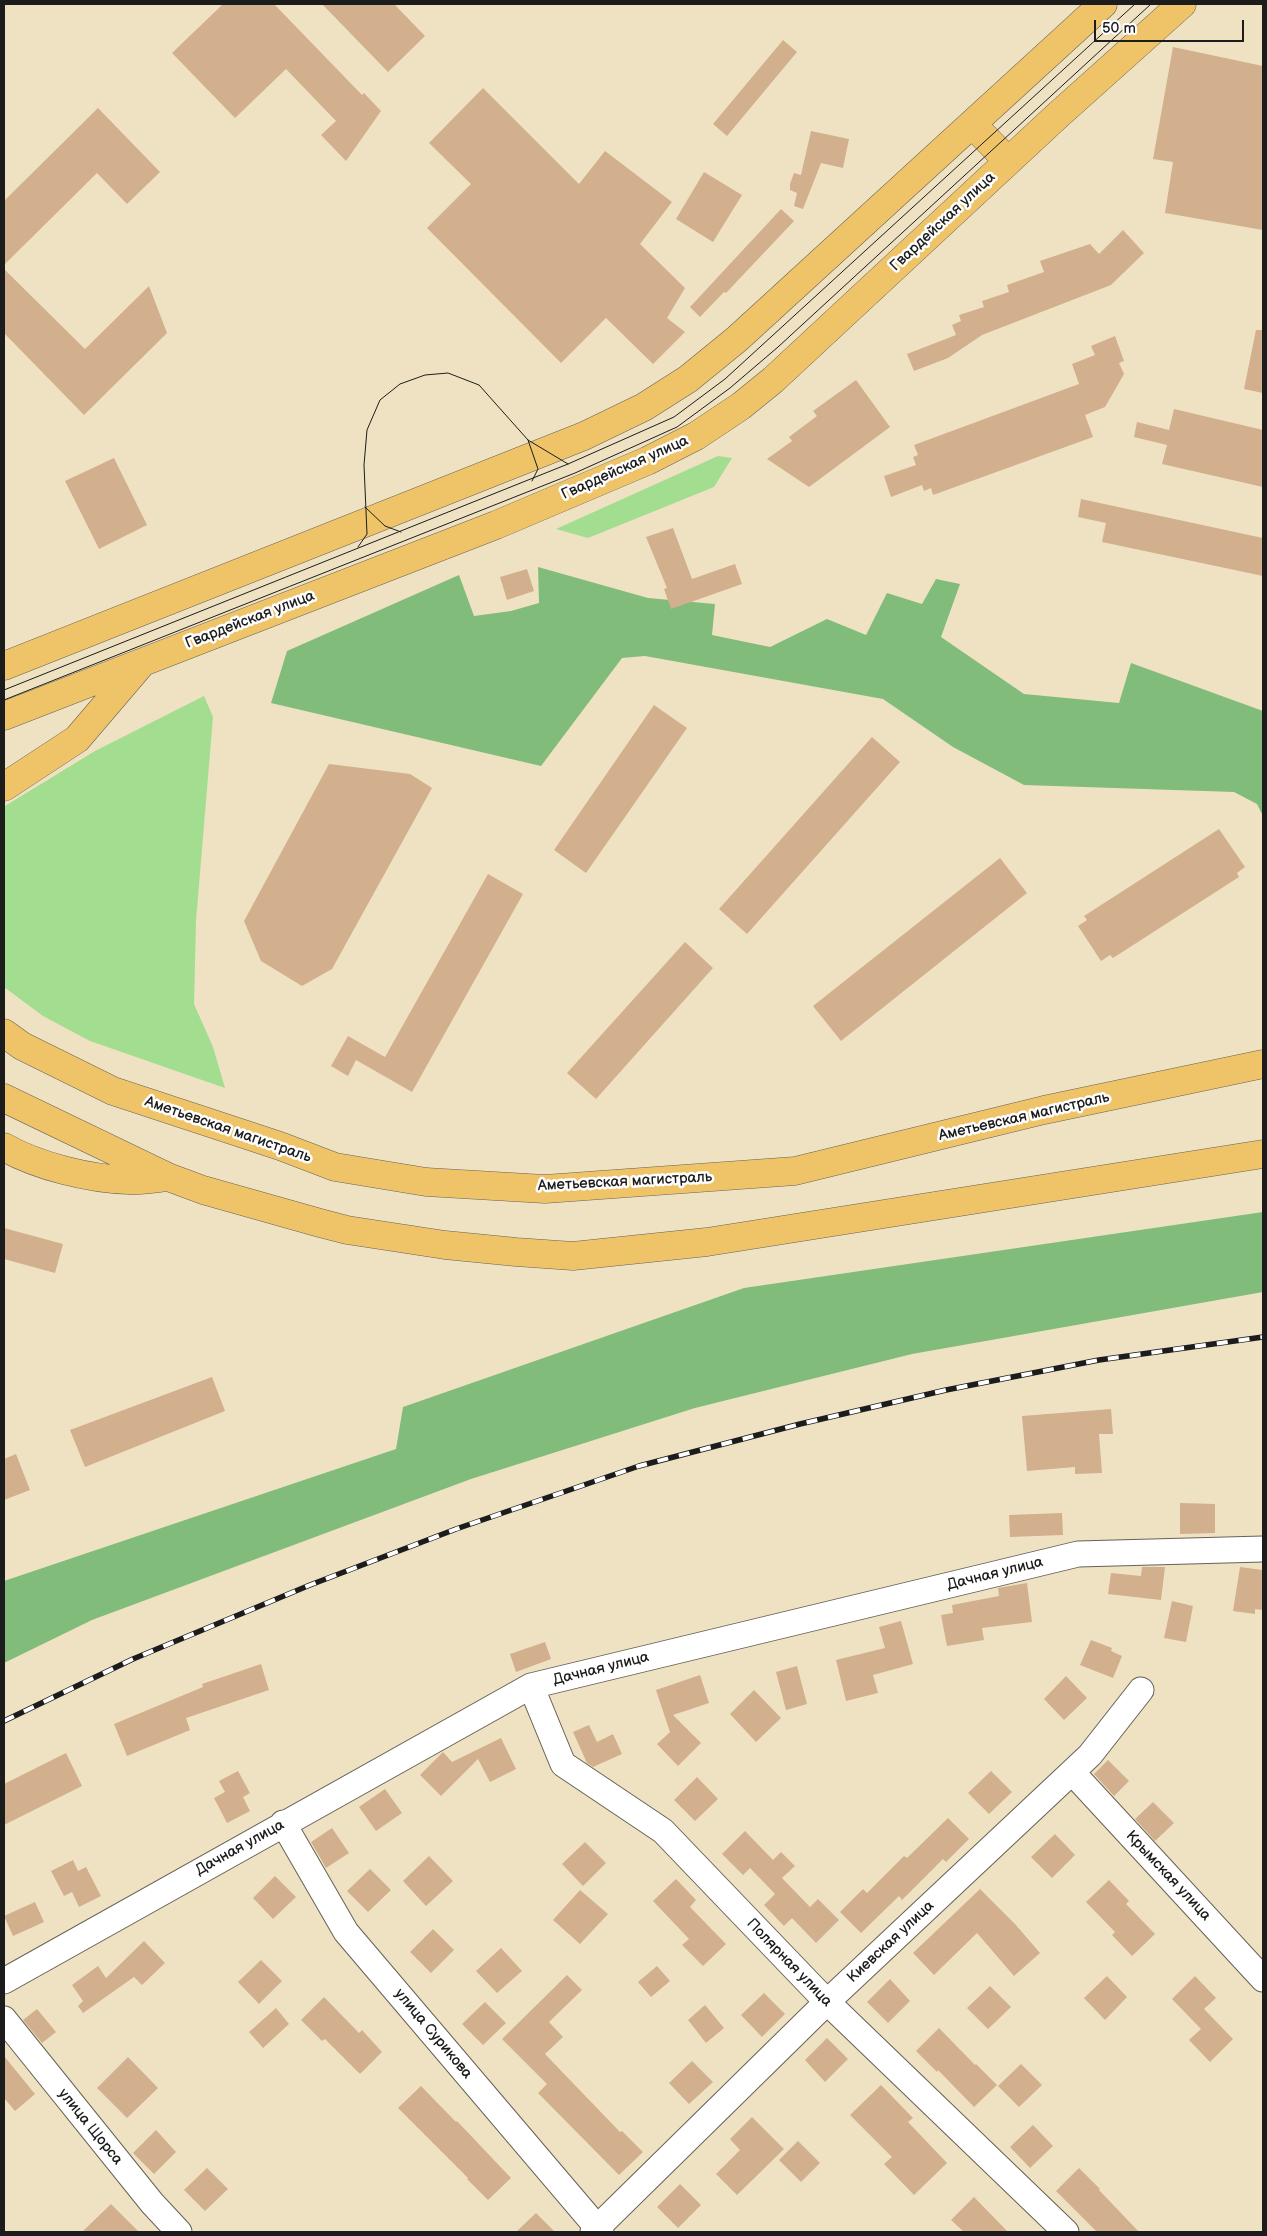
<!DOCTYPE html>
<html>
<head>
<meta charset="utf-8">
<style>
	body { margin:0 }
	#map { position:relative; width:1267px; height:2236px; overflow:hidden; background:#efe2c3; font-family:"Balsamiq Sans",sans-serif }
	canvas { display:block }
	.frame { position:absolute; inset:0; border:5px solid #1c1c1c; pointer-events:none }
	.scale { position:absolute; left:1094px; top:20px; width:150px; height:22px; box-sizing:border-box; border:2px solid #1c1c1c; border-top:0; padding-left:6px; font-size:15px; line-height:18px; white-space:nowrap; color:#1c1c1c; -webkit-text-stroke:4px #fff; paint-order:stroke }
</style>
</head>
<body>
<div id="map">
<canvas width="1267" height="2236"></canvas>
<div class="frame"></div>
<div class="scale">50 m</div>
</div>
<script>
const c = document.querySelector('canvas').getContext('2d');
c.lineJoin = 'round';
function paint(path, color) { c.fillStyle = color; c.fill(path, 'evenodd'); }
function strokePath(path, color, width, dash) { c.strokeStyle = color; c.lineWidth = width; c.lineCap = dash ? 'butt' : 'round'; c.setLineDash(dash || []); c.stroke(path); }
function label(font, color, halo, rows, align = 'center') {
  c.font = font + ' "Balsamiq Sans",sans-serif'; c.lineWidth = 5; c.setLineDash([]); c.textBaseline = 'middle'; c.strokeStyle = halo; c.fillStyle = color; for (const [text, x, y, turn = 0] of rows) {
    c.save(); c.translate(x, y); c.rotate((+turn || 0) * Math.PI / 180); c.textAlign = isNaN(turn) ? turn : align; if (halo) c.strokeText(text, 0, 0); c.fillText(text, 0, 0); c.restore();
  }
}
paint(new Path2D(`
	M718,456L732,458L714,487L588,538L556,529Z
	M204,696L213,717L196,921L194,1004L213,1047L225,1088L90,1041L43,1016L4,987V809L5,806L95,751Z`), '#a2dd90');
paint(new Path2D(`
	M538,567L648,598L715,604L712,635L770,647L827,619L866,635L887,593L922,604L936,579L960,584L941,637L1024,694L1119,703L1131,663L1263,711V816L1257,804L1234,792L1024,785L953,747L883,699L645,656L622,658L541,766L271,703L287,651L459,575L474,616L511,611L539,603Z
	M1263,1212V1292L912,1354L695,1408L471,1479L92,1620L4,1663V1581L396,1449L403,1407L744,1288Z`), '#81bc7a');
paint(new Path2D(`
	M223,4H274L362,95L364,93L381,111L346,161L321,135L336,121L286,69L235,118L172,53Z
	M322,4H394L425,36L388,72Z
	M783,40L797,52L727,136L713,124Z
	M1173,47L1263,66V230L1165,213L1173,162L1153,159Z
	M483,88L579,184L605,151L672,202L640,244L685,288L667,318L685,332L653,364L606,318L561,363L427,228L471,184L429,143Z
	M98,108L160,172L127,204L97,173L4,265V201Z
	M811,131L849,139L843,168L821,163L803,209L794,206L797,193L790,190V184L794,173L801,175Z
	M704,172L742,195L713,242L676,219Z
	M781,209L794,221L726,293L724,292L700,317L690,307Z
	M1123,230L1144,253L1111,285L982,335L948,358L914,371L907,354L956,335L952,325L961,321L959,315L984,307L982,301L1009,292L1007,285L1044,272L1040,261L1090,244L1099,254Z
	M4,269L85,349L149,286L167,333L84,415L4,333Z
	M1256,330H1263V393L1244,389Z
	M1115,336L1124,361L1119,363L1124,374L1105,407L1085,415L1093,437L933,495L931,488L924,491L922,485L891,497L884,476L916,465L913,457L918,455L914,445L1079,384L1072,364L1095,355L1091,346Z
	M856,380L890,427L809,487L767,459L792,441L789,437L817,416L813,411Z
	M1174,409L1263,430V487L1162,464L1167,445L1134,437L1137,422L1169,430Z
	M114,458L147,525L99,549L65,481Z
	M1081,499L1263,538V576L1102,542L1106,523L1078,517Z
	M673,528L692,579L735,564L742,584L671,609L664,589L667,588L646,537Z
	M527,569L534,591L507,600L500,577Z
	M654,705L687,728L586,873L554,850Z
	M872,737L900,762L747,934L719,909Z
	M329,764L410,774L432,788L332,969L302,986L261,961L244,921Z
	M1219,829L1245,867L1237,873L1239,877L1113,958L1110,955L1101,961L1078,926L1087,920L1084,916Z
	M1000,858L1027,893L841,1041L813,1006Z
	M488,874L523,894L412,1092L356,1060L348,1076L331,1066L348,1036L385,1057Z
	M685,942L713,968L596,1099L567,1073Z
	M4,1228L63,1244L55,1273L4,1259Z
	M212,1377L225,1411L85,1467L70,1430Z
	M1111,1409L1113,1434H1099L1102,1473L1075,1474V1467L1027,1471L1022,1416Z
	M16,1454L30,1490L4,1500V1459Z
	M1180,1503L1215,1504V1533L1180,1534Z
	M1062,1513L1063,1535L1010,1537L1009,1515Z
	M1142,1567H1165L1161,1600L1108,1594L1111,1573L1141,1576Z
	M1240,1567L1263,1570V1610L1255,1609V1614L1233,1611Z
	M1027,1583L1032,1622L982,1628L984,1640L947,1646L941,1615L953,1613L952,1605L999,1596L998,1588Z
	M1172,1601L1193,1606L1186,1642L1164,1638Z
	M901,1621L913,1664L873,1675L878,1693L846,1701L836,1660L885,1648L879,1627Z
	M1091,1640L1112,1648L1111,1651L1122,1656L1113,1678L1080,1665Z
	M545,1642L551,1659L516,1672L510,1654Z
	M261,1664L269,1690L186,1718L190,1730L127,1756L114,1724L203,1687L202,1684Z
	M797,1666L807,1704L786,1710L776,1672Z
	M700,1675L709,1703L673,1715L701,1743L678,1766L657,1744L670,1732L656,1690Z
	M1066,1676L1087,1698L1064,1720L1044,1699Z
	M754,1690L781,1718L756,1742L730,1714Z
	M589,1725L597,1742L613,1734L622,1754L593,1767L587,1763L573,1732Z
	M501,1738L516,1769L490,1782L478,1759L441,1796L420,1775L443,1752L452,1762Z
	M66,1753L82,1786L4,1825V1784Z
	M1108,1760L1129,1781L1114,1796L1094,1774Z
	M238,1771L250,1793L243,1797L250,1811L227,1823L214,1798L225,1792L219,1781Z
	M991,1771L1012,1792L989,1814L968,1793Z
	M697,1777L718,1799L695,1821L674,1800Z
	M385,1789L402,1813L376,1831L359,1807Z
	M1153,1802L1174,1823L1155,1841L1135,1819Z
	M948,1818L969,1839L946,1862L943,1859L902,1900L899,1896L861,1933L840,1912L863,1889L867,1893L904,1856L907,1858Z
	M332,1828L349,1853L326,1868L311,1842Z
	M745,1831L773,1860L781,1852L795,1866L782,1878L810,1907L818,1899L839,1920L816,1943L792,1918L784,1926L764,1905L775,1894L750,1868L743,1875L722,1854Z
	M1055,1834L1075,1855L1052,1878L1031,1857Z
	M585,1842L606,1863L583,1886L562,1864Z
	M429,1856L453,1881L426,1906L403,1881Z
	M73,1860L78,1871L86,1867L101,1896L79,1907L72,1892L64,1896L51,1871Z
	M370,1869L391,1890L368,1912L347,1891Z
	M275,1876L296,1897L273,1919L253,1898Z
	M676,1879L696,1900L690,1907L726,1944L703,1966L682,1945L689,1939L653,1901Z
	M1109,1880L1129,1901L1126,1904L1155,1934L1132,1956L1112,1935L1115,1932L1086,1902Z
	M980,1889L1015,1924L1040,1953L1014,1976L977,1933L934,1975L913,1953Z
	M580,1890L608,1914L580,1944L553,1920Z
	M35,1902L44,1922L13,1936L4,1916Z
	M433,1929L454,1950L431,1973L410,1952Z
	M144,1941L165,1963L142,1985L134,1977L83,2013L78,2006L83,2001L72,1985L98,1966L106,1978Z
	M501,1948L522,1971L497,1993L476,1971Z
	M261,1960L282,1981L259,2004L238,1982Z
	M657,1966L670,1981L651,1997L638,1982Z
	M567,1975L582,1990L549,2022L563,2037L545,2054L620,2132L622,2131L643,2152L619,2175L538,2093L547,2084L502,2039Z
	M1107,1976L1127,1997L1105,2020L1084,1998Z
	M1195,1976L1216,1998L1204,2009L1233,2039L1210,2062L1189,2040L1201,2029L1172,1999Z
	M890,1979L910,2001L888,2023L867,2002Z
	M990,1986L1011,2007L988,2029L967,2008Z
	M764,1993L785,2014L762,2037L741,2015Z
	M324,1997L359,2033L362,2030L382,2052L360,2074L325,2039L322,2041L301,2020Z
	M485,2002L506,2023L483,2045L462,2024Z
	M705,2005L724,2028L706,2043L688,2020Z
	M276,2008L289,2024L263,2048L249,2032Z
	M37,2009L56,2032L42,2043L23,2020Z
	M939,2028L975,2065L976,2064L997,2085L974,2107L938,2070L937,2072L916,2051Z
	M827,2038L848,2059L825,2082L805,2060Z
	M4,2056L35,2094L15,2111L4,2098Z
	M128,2057L158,2088L127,2118L97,2088Z
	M692,2061L713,2082L689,2104L669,2083Z
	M1021,2064L1042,2085L1019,2107L998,2086Z
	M881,2085L913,2118L908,2122L947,2163L914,2195L884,2164L892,2157L850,2115Z
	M421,2086L456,2122L457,2121L511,2178L488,2200L467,2179L468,2178L398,2108Z
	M752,2117L784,2149L737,2195L716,2174L740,2150L730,2139Z
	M1033,2125L1053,2146L1030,2168L1010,2147Z
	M156,2130L176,2152L154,2174L133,2153Z
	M798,2141L820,2163L801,2182L779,2160Z
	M207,2168L228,2189L205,2211L184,2190Z
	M1079,2168L1100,2189L1099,2190L1139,2232H1097L1056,2191Z
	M680,2184L701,2205L678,2228L657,2207Z
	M974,2197L1008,2232H964L951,2220Z
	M111,2204L139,2232H82Z
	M536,2213L555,2232H516Z`), '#d2af8d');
const minor = new Path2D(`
	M531,1686L563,1764L663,1831L827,2002L1066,2232
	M1072,1772L1263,1979
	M283,1823L346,1932L601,2232
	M4,1981L531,1686L1078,1554L1263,1549
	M4,2019L152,2203L179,2232
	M593,2232L827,2002L1090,1755L1141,1690`);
const major = new Path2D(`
	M972,124L1008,161
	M4,666L584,436L644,407L688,379L737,339L1103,4
	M4,716L496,525L647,461L696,436L741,406L773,380L1057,116L1182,4
	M4,787L77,739L141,664
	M4,1033L22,1046L113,1091L280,1146L335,1167L426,1182L545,1189L795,1171L1044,1110L1263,1064
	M4,1098L168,1177L203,1190L320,1223L347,1230L445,1245L516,1252L573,1256L707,1242L1263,1154
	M4,1147C37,1166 90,1179 128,1180C140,1181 154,1179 167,1177`);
strokePath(minor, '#666156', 27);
strokePath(major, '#666156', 29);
strokePath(minor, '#fff', 25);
strokePath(major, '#efc469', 28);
strokePath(new Path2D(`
	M528,440L538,469L532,481
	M365,507L385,526L401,532
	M358,547L367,534L364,465L367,430L380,400L400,384L425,375L448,373L479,385L528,440L568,464
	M4,690L568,464L674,417L725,379L1135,4
	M4,700L575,473L677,427L730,388L778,347L1151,4`), '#1c1c1c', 1);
const rail = new Path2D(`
	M4,1721L133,1659L310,1585L456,1529L639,1466L800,1424L946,1390L1099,1360L1263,1337`);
strokePath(rail, '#1c1c1c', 5.5);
strokePath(rail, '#fff', 4, [11]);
label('15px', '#1c1c1c', '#fff', [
	["Гвардейская улица",943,222,-43],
	["Гвардейская улица",625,468,-24],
	["Гвардейская улица",250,620,-21],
	["Аметьевская магистраль",1024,1117,-13],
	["Аметьевская магистраль",228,1130,19],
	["Аметьевская магистраль",625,1182,-3],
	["Дачная улица",995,1574,-14],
	["Дачная улица",601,1669,-14],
	["Дачная улица",240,1848,-29],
	["Крымская улица",1168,1876,47],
	["Киевская улица",891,1942,-43],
	["Полярная улица",789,1963,46],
	["улица Сурикова",433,2034,50],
	["улица Щорса",90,2127,51]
]);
</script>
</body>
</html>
